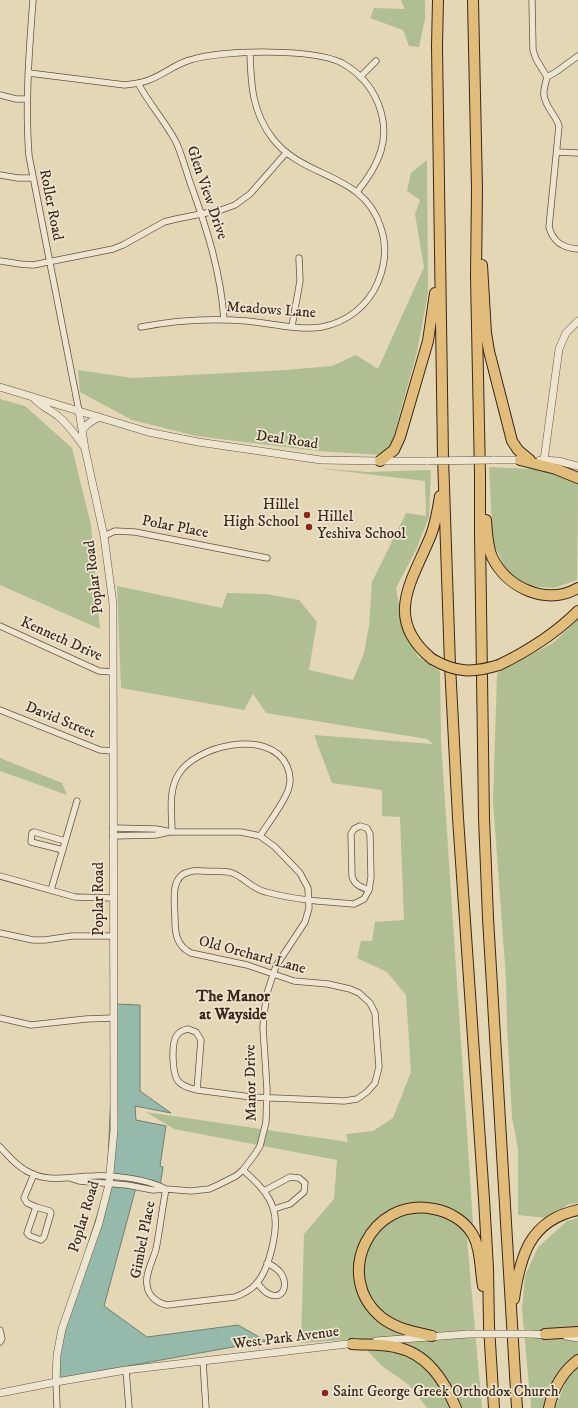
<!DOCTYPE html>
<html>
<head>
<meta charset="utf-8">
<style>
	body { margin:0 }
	canvas { display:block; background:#e4d7b6 }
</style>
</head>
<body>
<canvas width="578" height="1408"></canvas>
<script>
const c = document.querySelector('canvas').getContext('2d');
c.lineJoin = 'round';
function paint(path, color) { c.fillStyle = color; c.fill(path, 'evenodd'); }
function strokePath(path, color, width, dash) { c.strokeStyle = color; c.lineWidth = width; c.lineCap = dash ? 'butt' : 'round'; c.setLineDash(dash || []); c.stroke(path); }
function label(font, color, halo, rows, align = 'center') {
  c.font = font + ' "IM FELL DW Pica",serif'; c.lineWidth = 3.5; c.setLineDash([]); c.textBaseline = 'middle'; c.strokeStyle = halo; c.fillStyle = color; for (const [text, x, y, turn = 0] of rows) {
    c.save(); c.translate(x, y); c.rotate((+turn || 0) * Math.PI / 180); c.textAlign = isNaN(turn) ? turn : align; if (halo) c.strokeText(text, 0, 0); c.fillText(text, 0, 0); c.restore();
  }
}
paint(new Path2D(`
	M401,0H425V19L419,47L409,46L403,30L370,18L374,8L405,9Z
	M427,160L428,293L417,352L390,449L383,455L317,451L196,436L132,420L80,392L78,370L132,378L286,370L332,366L356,355L378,369L424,267L415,214L420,200L407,191L411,173Z
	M0,399L25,406L72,448L91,525L100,629L0,585Z
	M489,467L532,469L561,475L578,484L577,580L554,588L529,586L507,572L493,542Z
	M316,468L368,472L431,470L429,517L416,550L396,588L405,635L418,657L440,671L441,742L473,1223L467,1239L482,1408H427L409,1385L382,1366L356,1339L301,1343L304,1234L334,1199L337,1160L174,1129L146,1112L348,1142L346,1134L373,1131L393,1118L411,1072L406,995L387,972L357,958L361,941H372L375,922L404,920L400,817L382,816V790L332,783L314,735L433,744L427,739L266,713L253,694L244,710L121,688L117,586L222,608L227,593L266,594L299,600L317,622L309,670L353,680L364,653L369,626L372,582L406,513L426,516L425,481Z
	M578,619V1203L569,1204L546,1218L518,1215V1149L512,1117L507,1027L506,979L493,801L497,673L553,643Z
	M0,758L62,783L67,795L0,771Z
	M578,1218V1356L560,1369L545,1396L544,1408H531L522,1309L525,1276L538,1247L567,1221Z
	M578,1366V1408H555L570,1371Z`), '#afbf92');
const water = new Path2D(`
	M115,1004L140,1005V1091L171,1113L135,1106L136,1120L166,1126L160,1166L163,1167L160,1187L137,1184L104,1306L147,1337L238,1325L266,1341L56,1379L59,1336L107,1184Z`);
paint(water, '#95baab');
strokePath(water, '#708070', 1);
const minor = new Path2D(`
	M33,0C29,52 25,105 29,156L79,411
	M532,0L533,50L536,59L547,77C546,83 543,89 544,95C545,107 556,115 559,126L549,227C553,242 563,248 578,249
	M29,73L125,85C133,84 142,83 149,80C163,75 175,64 190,60C222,50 312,48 342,63C358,72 371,86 378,103C392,138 379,165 357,192
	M360,77L376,61
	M547,77L556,72L578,56
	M138,83C149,104 165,121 176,142C182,155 186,171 191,185C207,229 221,273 224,320
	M0,95L16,99H27
	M558,152L578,153
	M0,175L18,178H33
	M0,261L20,264L33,265L113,249L123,245L164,222L176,219L221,210L235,205L250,194L286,153
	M292,326L300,281L299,258
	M141,327C176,320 211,318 247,321C268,323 301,331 322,327C347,322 368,306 378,282C385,265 387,246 381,228C364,172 305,180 273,139C252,112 251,85 250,53
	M104,536L115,531L135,532L267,558
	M0,626L99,671L113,672
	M0,710L100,750L113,751
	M360,826L367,828L370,834L371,877L369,890C361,887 354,885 352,876L351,834L354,829Z
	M172,832C172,814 168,792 178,775C195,745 270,728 287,766C290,773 291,780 289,787C286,801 268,823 260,836
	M113,836L156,835L169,832
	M63,850L31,842L32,833L34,832L65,841
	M0,876L75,897L113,898
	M51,890L77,801
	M0,933L33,940H45L72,936H113
	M0,1018L31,1025L86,1019L113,1018
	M188,1029L196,1032L201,1040L197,1090C190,1088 183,1087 178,1081C172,1073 171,1043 177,1035C180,1031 183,1030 188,1029Z
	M197,1090L251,1097L344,1101L357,1099L367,1092L375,1083L379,1067L375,1013L370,1003L359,993L350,989L328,984L294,981L247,965L191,953C177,946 175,934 175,920C175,904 169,876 189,872C194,870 200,871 204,871C213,872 224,870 232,873C244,877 252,889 266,892C295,900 326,902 354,904L364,899L369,890
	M0,1147C8,1155 14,1164 25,1170C47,1184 69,1176 94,1176C115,1175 147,1179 166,1189
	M34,1174L24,1198L27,1203L36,1207
	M70,1178L79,1181L127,1185L153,1190L166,1189L191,1191L209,1189L218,1185L236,1176L243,1170L255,1154L260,1146L266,1122L267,1089L263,1028L264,1013L268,990L276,966L305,922L309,908L308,888L300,873L275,847L260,836L241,832H172L156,829L113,828
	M166,1189C162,1209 160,1229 156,1249C153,1261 145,1273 147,1285C148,1296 157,1303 167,1305L235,1297C243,1294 250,1291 256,1284C269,1270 280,1227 273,1208C268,1192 255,1181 243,1170
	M264,1191L290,1177L299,1178L305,1183L304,1192L290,1204L274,1209
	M36,1207L50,1211L51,1213L44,1237L41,1240L30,1236L27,1233Z
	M257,1283C261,1287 264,1292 269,1294C283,1301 288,1285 282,1275C279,1269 273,1266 267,1263
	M0,1330L2,1339L0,1342
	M203,1361L206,1408
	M126,1370L129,1408
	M56,1382L57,1408`);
const tertiary = new Path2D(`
	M0,387L148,432L198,442L321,460L380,461H428
	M33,397C40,406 49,409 58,416C69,425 77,437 85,448
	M83,429L89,423L99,417
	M493,460H523
	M540,460L558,461L578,466
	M544,460L559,349L566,333L578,321
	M530,1334L549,1335
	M566,1336L578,1338
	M376,1341L468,1334
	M56,1382L57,1355L62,1329L99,1223L109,1184L114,1130L113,604L104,536L85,449L79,411
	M0,1393L56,1382L126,1370L356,1343`);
const motorway = new Path2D(`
	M438,0L437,46L443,457L450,665L458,818L484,1199L488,1268L489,1326L494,1408
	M473,0L477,189L476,277L480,475V534L484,818L488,918L517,1408
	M482,265L486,333L489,351L512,441L518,450L530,460
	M520,460L556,469L578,478
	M380,461L394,450L400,437L428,341L435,293
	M486,520C487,532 487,545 492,557C507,588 546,606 578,588
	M432,659C382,618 413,580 431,535C436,522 438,509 440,496
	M499,665C528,651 555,634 578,611
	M514,1299C520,1256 530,1220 578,1210
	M545,1334L578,1332
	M432,1336C414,1332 396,1329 381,1317C332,1276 371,1196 434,1209C450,1212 465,1221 473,1235C481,1250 480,1269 483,1286
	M352,1344C366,1345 381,1344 395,1347C427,1353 444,1380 456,1408
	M549,1408C553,1389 562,1372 578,1360`);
strokePath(minor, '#645440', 7);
strokePath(tertiary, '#645440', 8);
strokePath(motorway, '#392818', 12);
strokePath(minor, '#ede5d0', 5.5);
strokePath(tertiary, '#ede5d0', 7);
strokePath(motorway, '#e2bc7b', 10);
const tertiaryBridge = new Path2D(`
	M428,461L493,460
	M468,1334H530`);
const motorwayBridge = new Path2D(`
	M432,659C456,673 473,673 499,665`);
strokePath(tertiaryBridge, '#645440', 8, []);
strokePath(motorwayBridge, '#392818', 12, []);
strokePath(tertiaryBridge, '#ede5d0', 7);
strokePath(motorwayBridge, '#e2bc7b', 10);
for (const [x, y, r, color] of [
	[307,515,4,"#8f2418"],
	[309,527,4,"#8f2418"],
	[325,1393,4,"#8f2418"]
]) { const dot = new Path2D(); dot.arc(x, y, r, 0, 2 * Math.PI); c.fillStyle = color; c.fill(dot); strokePath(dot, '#ede5d0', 1.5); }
label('15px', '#392818', '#ede5d0', [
	["Glen View Drive",206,193,71],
	["Roller Road",50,205,79],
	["Meadows Lane",271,311,4],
	["Deal Road",287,441,8],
	["Polar Place",175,528,11],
	["Poplar Road",95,577,-97],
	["Kenneth Drive",61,640,24],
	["David Street",60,721,22],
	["Poplar Road",100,899,-90],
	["Old Orchard Lane",252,956,15],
	["Manor Drive",252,1083,-91],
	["Poplar Road",85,1217,-73],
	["Gimbel Place",144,1240,-79],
	["West Park Avenue",286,1339,-7]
]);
label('15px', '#392818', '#ede5d0', [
	["Hillel",299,506,"right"],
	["High School",299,523,"right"],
	["Hillel",317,518],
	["Yeshiva School",317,535],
	["Saint George Greek Orthodox Church",333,1393]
], 'left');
label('bold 16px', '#392818', '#ede5d0', [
	["The Manor",233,998],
	["at Wayside",233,1016]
]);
</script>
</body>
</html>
